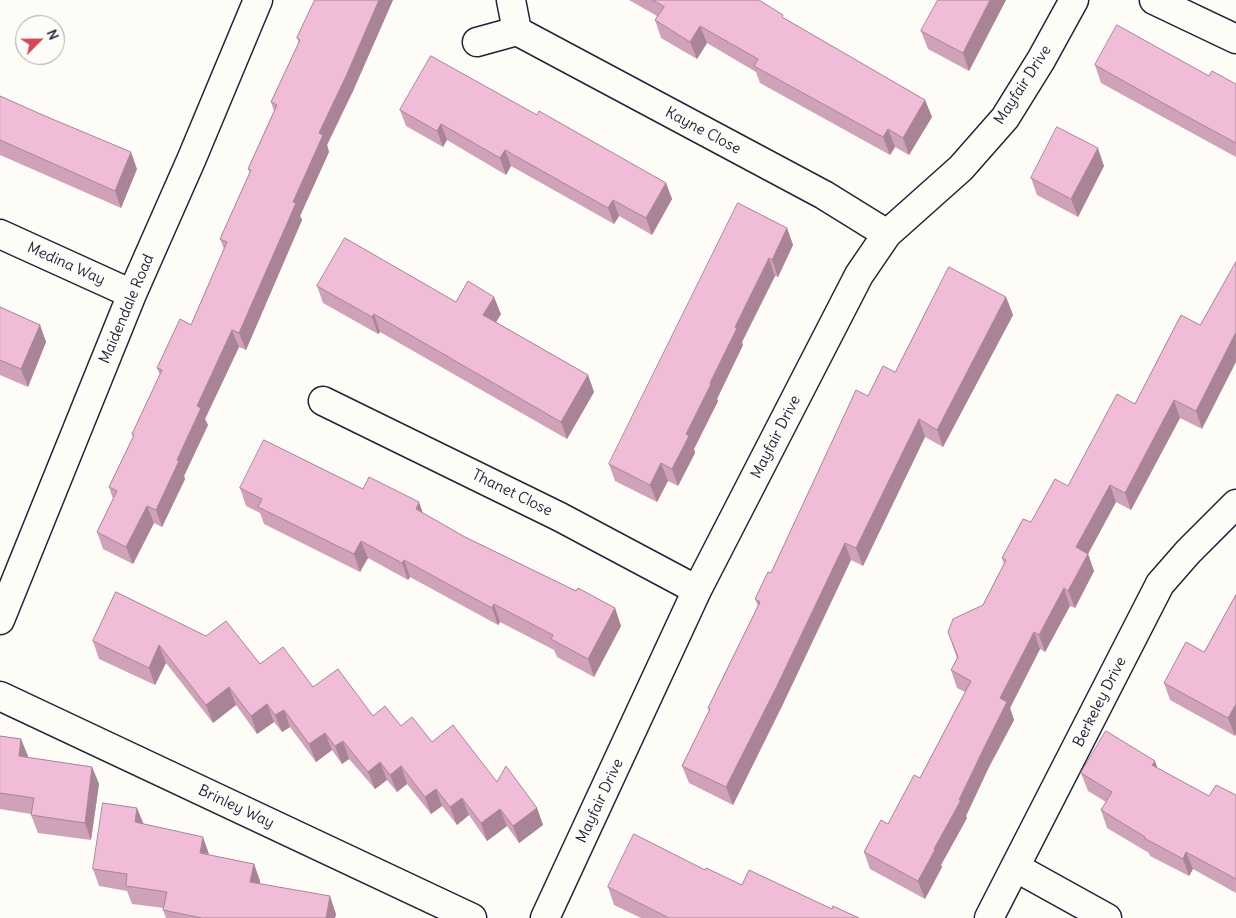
<!DOCTYPE html>
<html>
<head>
<meta charset="utf-8">
<style>
	body { margin:0 }
	#map { position:relative; width:1236px; height:918px; overflow:hidden; background:#fdfcf7; font-family:Delius,sans-serif }
	canvas { display:block }
	.north { position:absolute; left:15px; top:15px; width:50px; height:50px; box-sizing:border-box; background:#fdfcf7; border:1px solid #a5a5ac; border-radius:50%; rotate:67deg; font-size:14px; font-weight:700; line-height:20px; text-align:center; color:#22223b }
	.north::after { content:''; display:block; margin:auto; width:18px; height:22px; background:#d1495b; clip-path:polygon(50% 0,100% 100%,50% 72%,0 100%) }
</style>
</head>
<body>
<div id="map">
<canvas width="1236" height="918"></canvas>
<div class="north">N</div>
</div>
<script>
const c = document.querySelector('canvas').getContext('2d');
c.lineJoin = 'round';
function strokePath(path, color, width, dash) { c.strokeStyle = color; c.lineWidth = width; c.lineCap = dash ? 'butt' : 'round'; c.setLineDash(dash || []); c.stroke(path); }
function paint(path, color) { c.fillStyle = color; c.fill(path, 'evenodd'); }
function label(font, color, halo, rows, align = 'center') {
  c.font = font + ' Delius,sans-serif'; c.lineWidth = 4; c.setLineDash([]); c.textBaseline = 'middle'; c.strokeStyle = halo; c.fillStyle = color; for (const [text, x, y, turn = 0] of rows) {
    c.save(); c.translate(x, y); c.rotate((+turn || 0) * Math.PI / 180); c.textAlign = isNaN(turn) ? turn : align; if (halo) c.strokeText(text, 0, 0); c.fillText(text, 0, 0); c.restore();
  }
}
const minor = new Path2D(`
	M1154,0L1236,39
	M517,31L824,195L887,234
	M477,42L517,31L511,0
	M0,234L132,294
	M323,401L560,517L697,590
	M0,620L132,294L192,158L258,0
	M0,696L472,918
	M1015,867L1107,918
	M545,918L697,590L859,275L887,234L961,168L1005,118L1041,60L1074,0
	M989,918L1160,584L1188,552L1236,504`);
strokePath(minor, '#22223b', 31);
strokePath(minor, '#fdfcf7', 28);
paint(new Path2D(`
	M315,0H393L353,91L327,145L329,152L300,216L302,220L246,350L239,347L205,419L208,425L184,476L185,479L162,527L154,523L133,564L103,549L97,532L113,499L109,487L133,437L132,434L160,375L157,368L191,325L224,249L220,239L250,172L248,169L274,111L271,102L299,43L297,38Z
	M629,0H759L785,19L925,100L932,117L909,155L895,147L890,155L760,83L756,72L707,43L697,59L661,38L655,20L657,16Z
	M1006,0L969,71L928,49L921,31Z
	M1095,65L1236,84V157L1194,134L1101,83Z
	M0,96L137,169L121,208L0,155Z
	M400,110L537,115L666,183L672,199L652,235L619,216L614,224L511,166L506,175L447,140L443,147L406,126Z
	M1104,166L1078,217L1037,195L1031,178Z
	M787,228L793,245L778,277L775,276L742,342L743,345L717,399L718,401L694,449L695,453L678,486L668,481L657,502L615,481L609,464Z
	M317,286L456,302L501,314L496,322L588,375L594,392L567,439L380,332L378,334L323,303Z
	M1006,297L1013,315L943,447L925,437L863,566L851,560L783,704L733,805L689,783L682,766L709,711L708,708L758,606L755,599L771,573L868,396L895,372Z
	M0,307L40,325L46,342L28,387L0,375Z
	M1181,315L1202,429L1180,418L1131,510L1116,502L1088,554L1094,571L1075,608L1070,606L1045,652L1040,649L1010,708L1014,720L989,767L966,816L967,818L941,865L942,867L925,899L870,869L864,852L888,824L920,778L965,692L957,688L951,670L957,658L948,632L983,605L1004,564L1002,558L1031,522L1068,486L1135,404Z
	M240,488L363,489L423,513L465,537L576,591L615,608L621,626L594,677L557,657L554,650L500,622L498,625L410,577L408,580L368,558L360,572L264,524L260,513L246,506Z
	M116,592L260,664L313,687L373,716L401,726L432,742L497,782L537,808L543,825L519,843L507,826L487,841L469,815L457,825L442,806L431,814L407,784L397,792L387,780L375,789L349,759L342,764L332,750L316,762L290,727L282,732L274,722L257,734L236,705L213,723L166,663L155,685L99,659L93,641Z
	M1236,595V733L1235,736L1170,700L1164,683L1204,652Z
	M0,736L21,739L27,758L92,767L99,784L91,840L38,833L31,815V814L0,809Z
	M1158,769L1209,796L1236,795V893L1193,869L1189,876L1150,856L1149,853L1107,828L1101,810L1106,802L1088,791L1081,773Z
	M143,824L209,855L254,864L260,881V884L336,914L335,918H166L163,910L164,908L132,904L127,891L99,886L93,869Z
	M705,870L742,885L832,909L859,918H641L614,905L608,887Z`), '#cfa2ba');
paint(new Path2D(`
	M379,0H393L353,91L327,145L329,152L300,216L302,220L246,350L239,333L293,202L319,133Z
	M990,0H1006L969,71L963,53Z
	M700,26L707,43L697,59L690,42Z
	M925,100L932,117L909,155L903,138Z
	M441,124L447,140L443,147L437,131Z
	M888,129L895,147L890,155L883,137Z
	M1098,148L1104,166L1078,217L1071,199Z
	M505,150L511,166L506,175L500,158Z
	M131,152L137,169L121,208L115,191Z
	M666,183L672,199L652,235L646,218Z
	M613,200L619,216L614,224L608,208Z
	M787,228L793,245L778,277L772,260Z
	M769,258L775,276L742,342L743,345L717,399L718,401L694,449L695,453L678,486L672,469L686,434L710,383L735,327Z
	M494,297L501,314L490,332L483,315Z
	M1006,297L1013,315L943,447L937,430Z
	M374,314L380,332L378,334L372,317Z
	M40,325L46,342L28,387L21,369Z
	M232,330L239,347L205,419L208,425L184,476L185,479L162,527L156,510L177,460L197,406Z
	M1236,332V362L1202,429L1196,411Z
	M588,375L594,392L567,439L561,422Z
	M1174,400L1180,418L1131,510L1125,493Z
	M919,419L925,437L863,566L856,548Z
	M661,463L668,481L657,502L650,485Z
	M1110,485L1116,502L1082,565L1076,547Z
	M419,502L425,519L416,509Z
	M147,506L154,523L133,564L126,547Z
	M361,541L368,558L360,572L354,554Z
	M845,543L851,560L783,704L733,805L726,787Z
	M1088,554L1094,571L1075,608L1068,591Z
	M404,560L410,577L408,580L402,563Z
	M1064,588L1070,606L1045,652L1039,635Z
	M494,604L500,622L498,625L492,608Z
	M615,608L621,626L594,677L588,659Z
	M1034,632L1040,649L1010,708L1014,720L989,767L966,816L967,818L941,865L942,867L925,899L918,881L934,849L959,800L1000,698Z
	M159,645L166,663L155,685L149,668Z
	M229,687L236,705L213,723L206,705Z
	M267,704L274,722L257,734L251,716Z
	M1236,704V733L1235,736L1228,718Z
	M284,710L290,727L282,732L275,715Z
	M325,733L332,750L316,762L309,744Z
	M21,739L28,756L25,774L19,756Z
	M343,741L349,759L342,764L335,746Z
	M1155,761L1161,778L1152,765Z
	M380,762L387,780L375,789L368,772Z
	M401,766L407,784L397,792L390,775Z
	M92,767L99,784L91,840L85,823Z
	M436,789L442,806L431,814L425,797Z
	M462,798L469,815L457,825L450,807Z
	M137,808L144,825L135,822Z
	M537,808L543,825L519,843L513,826Z
	M500,809L507,826L487,841L481,823Z
	M203,837L209,854L200,853Z
	M1186,852L1193,869L1189,876L1183,859Z
	M254,864L260,881L257,900L250,882Z
	M330,896L336,914L335,918H326Z`), '#a98497');
const building = new Path2D(`
	M315,0H379L347,74L319,133L323,135L293,202L296,203L239,333L232,330L197,406L201,408L177,460L179,461L156,510L147,506L126,547L97,532L117,491L109,487L134,435L132,434L162,370L157,368L180,319L191,325L227,242L220,239L251,170L248,169L277,105L271,102L300,40L297,38Z
	M653,0H759L783,15L782,17L925,100L903,138L888,129L883,137L754,66L758,59L700,26L690,42L655,20L664,7Z
	M938,0H990L963,53L921,31Z
	M1117,25L1209,76L1212,71L1236,84V143L1188,117L1095,65Z
	M431,56L537,115L539,111L666,183L646,218L613,200L608,208L505,150L500,158L441,124L437,131L400,110Z
	M0,96L45,116L131,152L115,191L0,140Z
	M1057,127L1098,148L1071,199L1031,178Z
	M738,203L787,228L772,260L769,258L735,327L737,328L710,383L711,384L686,434L689,436L672,469L661,463L650,485L609,464Z
	M345,238L456,302L468,281L494,297L483,315L588,375L561,422L374,314L372,317L317,286Z
	M1236,262V332L1196,411L1174,400L1125,493L1110,485L1076,547L1088,554L1068,591L1064,588L1039,635L1034,632L1000,698L1007,702L983,750L959,800H961L934,849L935,850L918,881L864,852L881,820L888,824L914,775L920,778L971,681L951,670L958,657L948,632L953,619L983,605L1006,560L1002,558L1023,519L1031,522L1055,479L1068,486L1117,394L1135,404L1181,315L1200,325Z
	M949,267L1006,297L937,430L919,419L856,548L845,543L777,686L726,787L682,766L710,709L708,708L760,602L755,599L768,572L771,573L856,390L868,396L883,366L895,372Z
	M0,307L40,325L21,369L0,360Z
	M264,440L363,489L369,477L419,502L416,509L465,537L576,591L578,588L615,608L588,659L551,639L553,635L494,604L492,608L404,560L402,563L361,541L354,554L258,507L262,499L240,488Z
	M116,592L206,636L226,621L260,664L283,647L313,687L338,669L373,716L385,706L401,726L412,717L432,742L453,725L497,782L506,766L537,808L513,826L500,809L481,823L462,798L450,807L436,789L425,797L401,766L390,775L380,762L368,772L343,741L335,746L325,733L309,744L284,710L275,715L267,704L251,716L229,687L206,705L159,645L149,668L93,641Z
	M1236,595V704L1228,718L1164,683L1186,642L1204,652Z
	M1106,731L1155,761L1152,765L1209,796L1216,785L1236,795V879L1186,852L1183,859L1144,838L1145,837L1101,810L1112,792L1081,773Z
	M0,736L21,739L19,756L92,767L85,823L31,815L34,798L0,793Z
	M103,803L137,808L135,822L203,837L200,853L254,864L250,882L330,896L326,918H202L163,910L167,892L126,886L127,874L93,869Z
	M634,834L705,870L706,868L742,885L749,870L832,909L833,906L859,918H669L608,887Z`);
paint(building, '#f1bcd8');
strokePath(building, '#a98497', 1);
label('15px', '#22223b', '#fdfcf7', [
	["Mayfair Drive",1023,85,-57],
	["Kayne Close",703,131,28],
	["Medina Way",66,264,24],
	["Maidendale Road",127,309,-67],
	["Mayfair Drive",776,437,-63],
	["Thanet Close",512,493,26],
	["Berkeley Drive",1100,702,-63],
	["Mayfair Drive",600,801,-65],
	["Brinley Way",236,807,25]
]);
</script>
</body>
</html>
